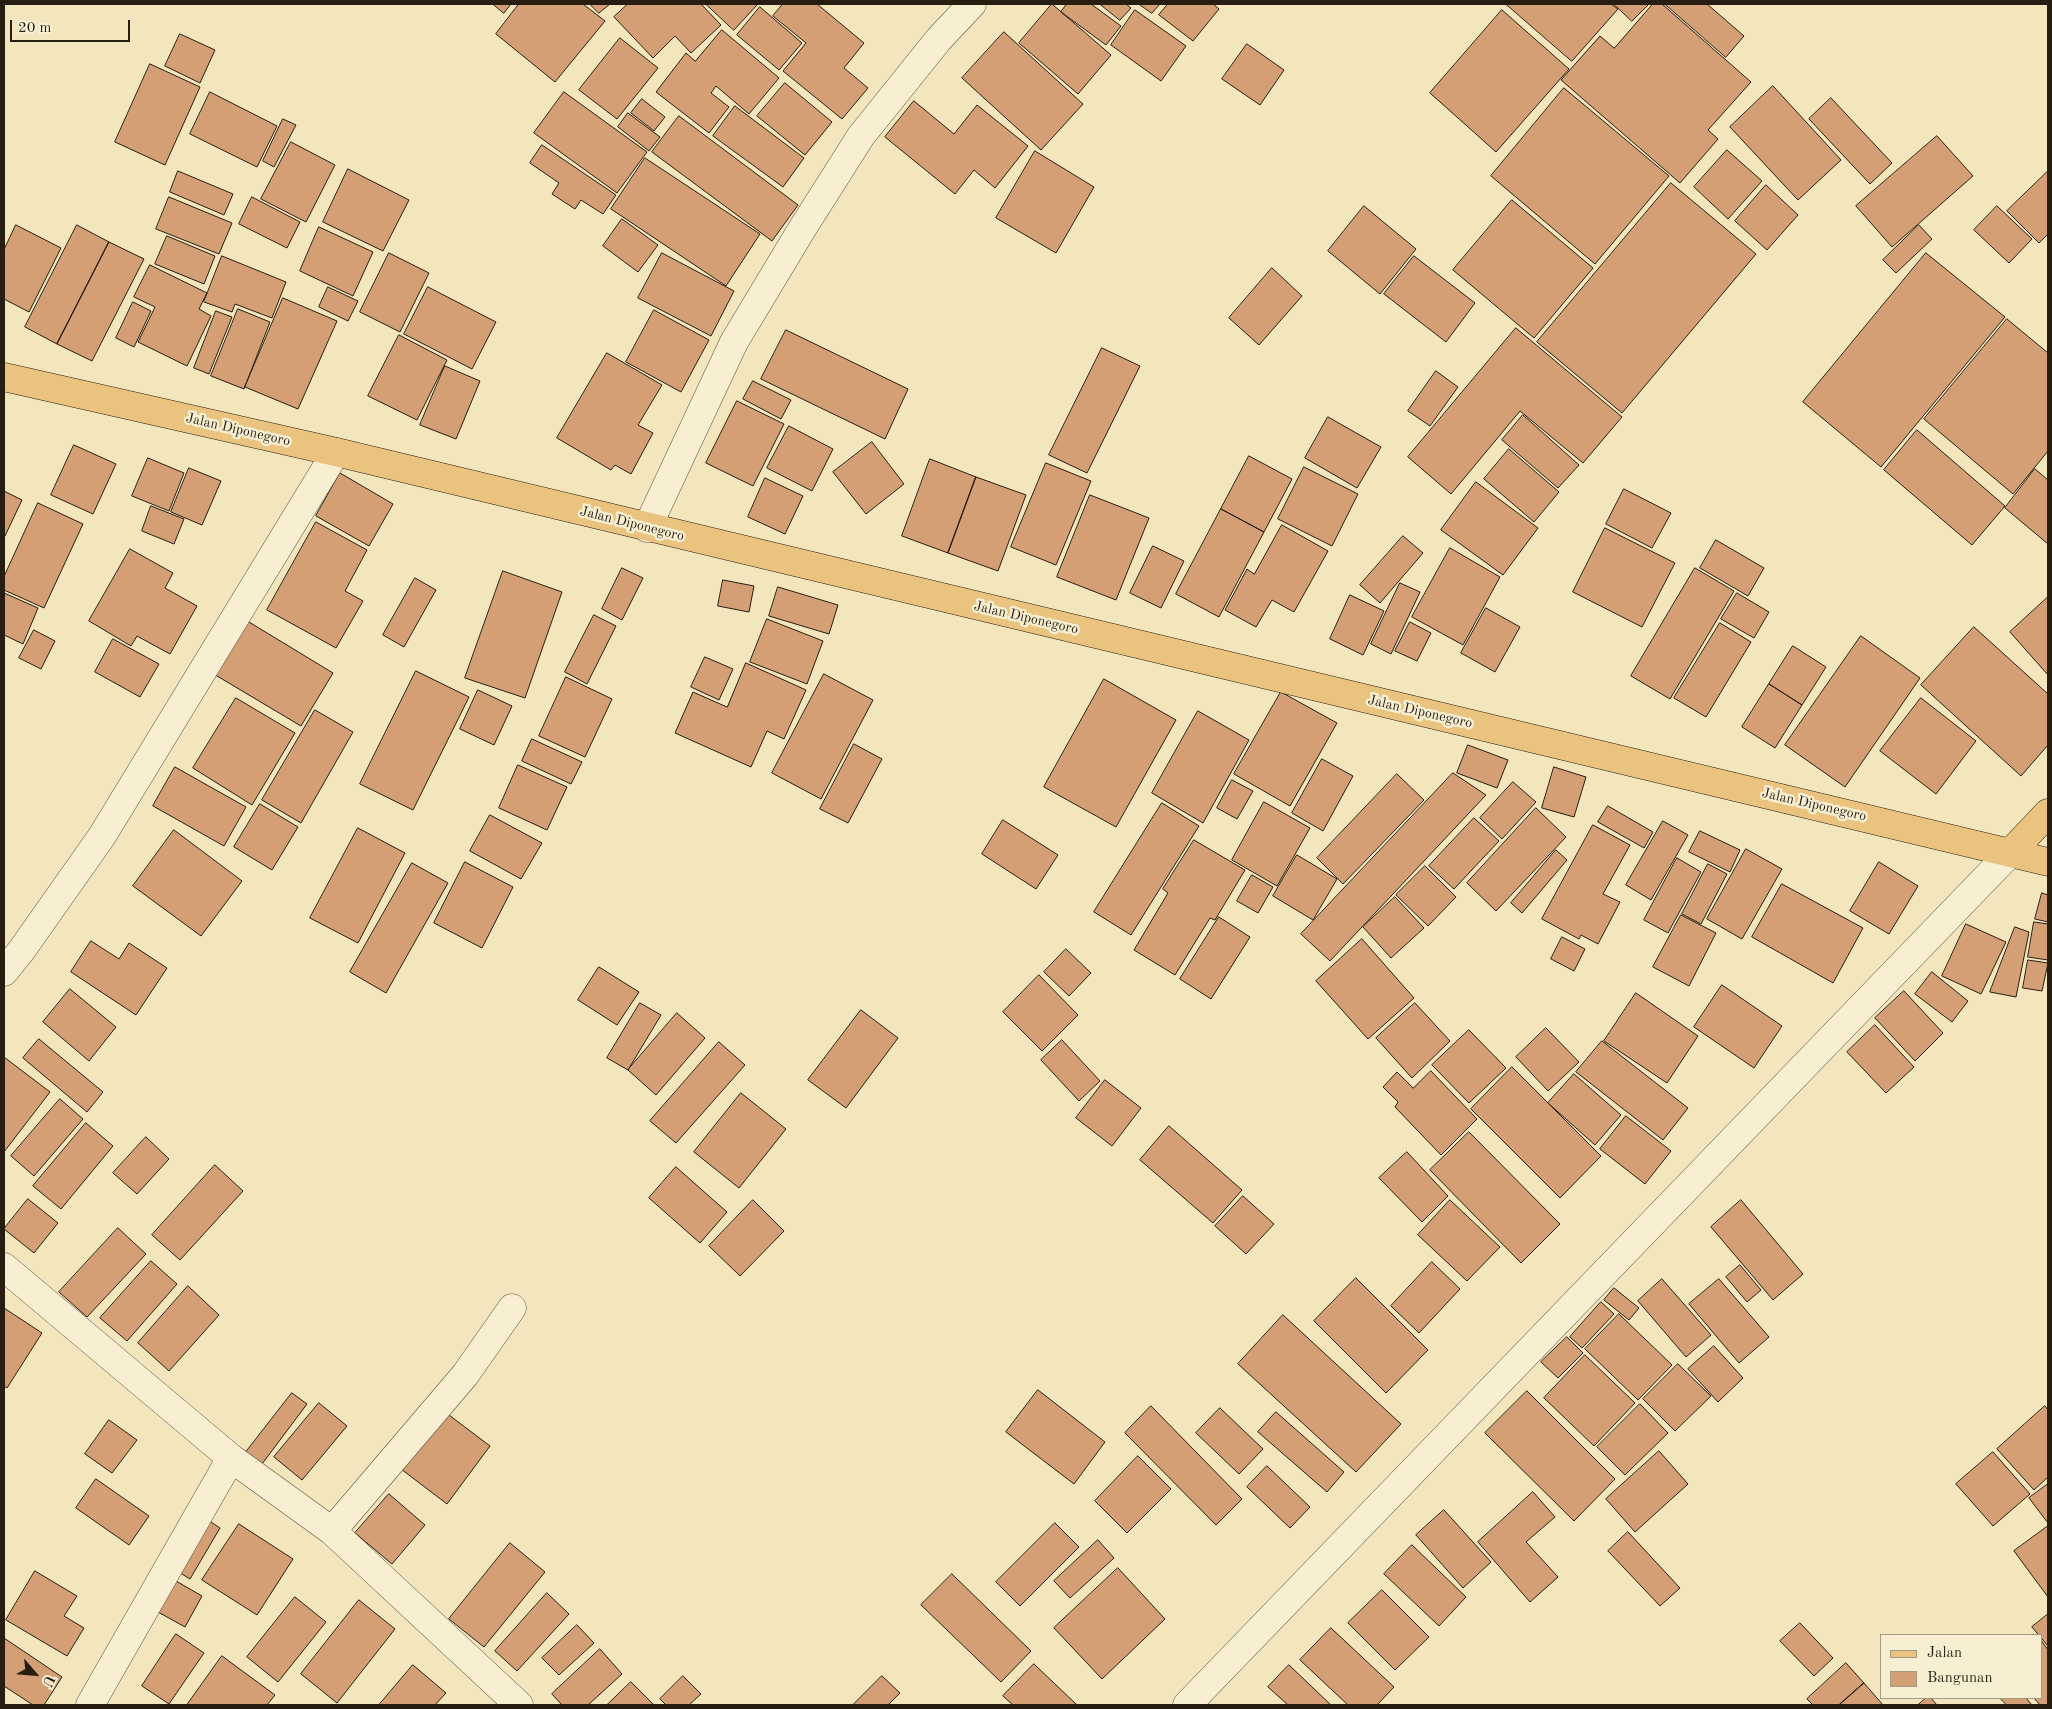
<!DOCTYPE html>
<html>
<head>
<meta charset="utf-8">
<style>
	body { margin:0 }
	#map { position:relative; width:2052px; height:1709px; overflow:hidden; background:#f4e6bc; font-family:"Old Standard TT",serif }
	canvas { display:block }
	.frame { position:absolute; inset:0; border:5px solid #271d11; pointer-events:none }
	.legend { position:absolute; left:1880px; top:1634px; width:162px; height:65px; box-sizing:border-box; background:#f8efd3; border:1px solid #a49b85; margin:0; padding:6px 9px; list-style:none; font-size:15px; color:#271d11 }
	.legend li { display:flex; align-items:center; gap:10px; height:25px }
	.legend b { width:25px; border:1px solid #a49b85 }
	.north { position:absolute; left:10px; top:1649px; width:50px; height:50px; -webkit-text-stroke:4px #f8efd3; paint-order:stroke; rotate:117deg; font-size:14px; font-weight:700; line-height:20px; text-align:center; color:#271d11 }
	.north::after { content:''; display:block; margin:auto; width:18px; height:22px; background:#271d11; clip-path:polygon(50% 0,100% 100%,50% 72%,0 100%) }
	.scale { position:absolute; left:10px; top:20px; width:120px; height:22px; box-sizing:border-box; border:2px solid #271d11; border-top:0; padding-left:6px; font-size:15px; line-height:18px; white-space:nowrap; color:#271d11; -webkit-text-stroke:4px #f8efd3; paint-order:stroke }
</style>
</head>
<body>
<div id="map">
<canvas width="2052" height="1709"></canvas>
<div class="frame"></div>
<ul class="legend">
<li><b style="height:6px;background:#eac37e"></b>Jalan</li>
<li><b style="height:14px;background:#d59f76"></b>Bangunan</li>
</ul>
<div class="north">U</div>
<div class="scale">20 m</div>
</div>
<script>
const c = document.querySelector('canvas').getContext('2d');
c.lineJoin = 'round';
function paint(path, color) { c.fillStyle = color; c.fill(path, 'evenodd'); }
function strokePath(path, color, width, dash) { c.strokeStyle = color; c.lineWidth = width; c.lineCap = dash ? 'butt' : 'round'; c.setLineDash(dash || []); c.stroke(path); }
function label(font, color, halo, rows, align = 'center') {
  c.font = font + ' "Old Standard TT",serif'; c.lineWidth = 5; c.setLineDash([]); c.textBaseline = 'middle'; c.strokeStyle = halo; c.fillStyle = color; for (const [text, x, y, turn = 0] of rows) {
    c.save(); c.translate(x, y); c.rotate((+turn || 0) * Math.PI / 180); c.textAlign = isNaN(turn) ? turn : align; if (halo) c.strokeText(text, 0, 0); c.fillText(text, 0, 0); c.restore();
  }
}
const building = new Path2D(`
	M493,4H511L504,13Z
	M519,4H583L605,21L555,82L496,34Z
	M590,4H610L599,13Z
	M628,4H701L721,25L691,53L675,36L653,58L614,17Z
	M706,4H756L757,5L734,30Z
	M783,4H817L864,43L844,68L868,88L842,119L783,71L806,43L773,16Z
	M1052,4L1111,55L1078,94L1019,43Z
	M1067,4H1091L1121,26L1106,45L1061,12Z
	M1100,4H1126L1131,8L1120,20Z
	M1139,4H1160L1152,13Z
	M1168,4H1213L1219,9L1193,41L1159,15Z
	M1506,4H1611L1618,9L1572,61Z
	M1614,4H1649L1632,21Z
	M1653,4H1662L1751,82L1708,130L1718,139L1680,183L1561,80L1600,36L1614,48Z
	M1665,4H1707L1744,36L1726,57Z
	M760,7L802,43L779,70L737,35Z
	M1135,10L1186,46L1161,81L1111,45Z
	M1502,10L1569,69L1496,152L1430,93Z
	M722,30L779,78L749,114L716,86L711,93L729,107L709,133L656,92L686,53L695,61Z
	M1004,32L1083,104L1041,150L962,78Z
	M180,34L215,50L200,83L165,66Z
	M620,38L658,68L617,119L579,90Z
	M1247,44L1284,70L1260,105L1222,79Z
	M150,64L200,87L165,165L115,142Z
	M785,83L832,122L805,155L757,116Z
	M1773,86L1841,160L1798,200L1730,127Z
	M1564,88L1669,176L1595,264L1491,176Z
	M210,92L277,126L257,167L190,134Z
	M564,92L647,152L617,193L534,133Z
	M1831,98L1892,163L1870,184L1809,119Z
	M642,99L665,117L654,131L631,113Z
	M914,101L954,134L977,105L1028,146L995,188L974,170L955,194L885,137Z
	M735,106L804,158L783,187L713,136Z
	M628,113L660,137L649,151L618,127Z
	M679,116L798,205L772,241L652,152Z
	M283,119L296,125L274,167L263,161Z
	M1937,136L1973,176L1892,247L1856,206Z
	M291,142L335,165L306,222L261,199Z
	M542,145L616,195L603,214L581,200L575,209L552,194L559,183L530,163Z
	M1727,150L1762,181L1728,219L1694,187Z
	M1035,151L1094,187L1056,253L996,218Z
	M645,158L760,234L726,286L611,209Z
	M348,169L409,200L383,251L323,222Z
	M178,171L233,194L224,215L170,192Z
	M2048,171V234L2039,243L2007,211Z
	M1671,183L1756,254L1622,413L1537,342Z
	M1766,185L1798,215L1767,250L1735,221Z
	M169,197L232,223L219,254L156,229Z
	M252,197L300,222L287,248L239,224Z
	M1512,200L1593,268L1534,338L1453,270Z
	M1364,206L1416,249L1380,294L1328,251Z
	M1997,206L2032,239L2009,263L1974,230Z
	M622,219L658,245L638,272L603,246Z
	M16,225L61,248L29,312L4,299V250Z
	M77,225L109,242L57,344L25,327Z
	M1919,225L1932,239L1896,273L1883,260Z
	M319,227L373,252L353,296L300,271Z
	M167,236L215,256L204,284L155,264Z
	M109,242L144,259L92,361L57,344Z
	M389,253L429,273L400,332L360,312Z
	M662,253L734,291L711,336L638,298Z
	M1926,253L2005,317L1881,467L1803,402Z
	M222,256L286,282L272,318L235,304L232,312L204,302Z
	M1414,256L1475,303L1446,342L1384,294Z
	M150,265L207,293L199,309L211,316L187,366L138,342L155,307L134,297Z
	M1272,268L1302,296L1259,345L1229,318Z
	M328,287L358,301L348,321L319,307Z
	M428,287L496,322L472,369L404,334Z
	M283,298L337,321L298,409L245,387Z
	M133,302L151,311L134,347L116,338Z
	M238,309L270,322L244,389L211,376Z
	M654,310L709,340L681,392L626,362Z
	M216,311L232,317L209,374L194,368Z
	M2007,319L2048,353V451L2013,494L1924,419Z
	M1516,328L1622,417L1583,463L1520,411L1451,494L1408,457Z
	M786,330L908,389L885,439L761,379Z
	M399,335L447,360L417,420L368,396Z
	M1102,348L1140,366L1087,473L1049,455Z
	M607,353L662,385L638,425L653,433L631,474L615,465L611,470L557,438Z
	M445,366L480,381L456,439L420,425Z
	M1436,371L1458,387L1430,426L1408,411Z
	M753,381L791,400L781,419L743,399Z
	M737,401L784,424L753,486L706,463Z
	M1523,415L1579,465L1558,488L1502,440Z
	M1328,417L1381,447L1357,488L1305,458Z
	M789,426L833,449L812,491L767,468Z
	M1917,430L2005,506L1972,545L1884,470Z
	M872,442L904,484L866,514L833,472Z
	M74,445L116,464L93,514L51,495Z
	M1509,449L1559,492L1534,522L1484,479Z
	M1249,456L1292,479L1264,532L1221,509Z
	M148,458L184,473L169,511L132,496Z
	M930,459L976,477L948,553L902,536Z
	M1046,463L1091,481L1056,565L1011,547Z
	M1304,467L1358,494L1332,546L1278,519Z
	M189,468L221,481L202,525L171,512Z
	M2035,469L2048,480V544L2005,508Z
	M340,473L393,504L369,546L316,516Z
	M976,477L1026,495L998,571L948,553Z
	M765,478L803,496L785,534L748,517Z
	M1476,482L1538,528L1503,575L1441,530Z
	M1624,489L1671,513L1652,548L1606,524Z
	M4,491L22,500L4,538Z
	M1090,495L1149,518L1116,600L1057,577Z
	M38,503L83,524L44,608L4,590V577Z
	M151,506L184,519L174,544L142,531Z
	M1221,509L1264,532L1219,617L1176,594Z
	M316,522L367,550L345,591L363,601L336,648L267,610Z
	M1282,525L1328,551L1294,612L1272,600L1256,627L1225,610L1247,569L1254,574Z
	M1605,528L1675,563L1642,627L1573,592Z
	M1403,536L1423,553L1380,603L1360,585Z
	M1716,540L1764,568L1748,596L1700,568Z
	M1153,546L1184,561L1161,608L1130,593Z
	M1450,548L1500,577L1463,645L1412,617Z
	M130,549L173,573L165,588L197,606L170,654L137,636L131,646L89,621Z
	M622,568L643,578L622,620L602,609Z
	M1695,568L1734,591L1670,699L1631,676Z
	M503,571L562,592L525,698L465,678Z
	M415,578L436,590L404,647L383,635Z
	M723,580L754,586L749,612L718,606Z
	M1400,583L1420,592L1391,654L1371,644Z
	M778,587L838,605L829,634L769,616Z
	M4,593L38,608L23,644L4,635Z
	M1737,593L1769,612L1754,638L1721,619Z
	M1350,595L1384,611L1363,655L1330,639Z
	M2048,597V675L2010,632Z
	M1486,608L1520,627L1495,672L1461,653Z
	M594,615L616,626L587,684L565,672Z
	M244,619L333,673L301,726L212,673Z
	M767,619L823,641L807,684L750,662Z
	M1410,622L1431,633L1417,661L1395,651Z
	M1720,623L1751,642L1706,717L1674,698Z
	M1974,627L2048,694V745L2021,776L1921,685Z
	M34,630L55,641L41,669L19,658Z
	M1861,636L1920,678L1845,787L1785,745Z
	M113,639L159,664L140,697L95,672Z
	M1793,646L1826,667L1802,705L1769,684Z
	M705,657L733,669L719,700L691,687Z
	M746,663L806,690L784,739L767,731L751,767L675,733L693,692L727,707Z
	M416,671L469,697L413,810L360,784Z
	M824,674L873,700L821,799L772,773Z
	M566,677L612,699L585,757L539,736Z
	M1104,679L1176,720L1116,827L1044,787Z
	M1769,684L1802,705L1775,748L1742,727Z
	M478,690L512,706L494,745L460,729Z
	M1281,692L1337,723L1290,806L1234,774Z
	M236,698L295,733L252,805L193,768Z
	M1921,698L1976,741L1936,794L1880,751Z
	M315,710L353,732L301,823L262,800Z
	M1198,711L1249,740L1203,823L1152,793Z
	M532,739L582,762L571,784L522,761Z
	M854,744L882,759L848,823L820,809Z
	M1468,745L1508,760L1497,788L1457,773Z
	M1322,759L1353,776L1323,831L1292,813Z
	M518,765L567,787L547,830L499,808Z
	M175,767L246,807L224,846L153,806Z
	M1554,767L1586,777L1574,817L1542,808Z
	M1453,773L1486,795L1330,961L1301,934Z
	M1397,774L1424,800L1343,884L1317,858Z
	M1232,780L1253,791L1237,819L1217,808Z
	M1513,782L1536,802L1502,839L1480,818Z
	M1264,802L1310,828L1277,886L1232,860Z
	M1162,803L1199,826L1131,935L1094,912Z
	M260,804L298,827L272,870L234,847Z
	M1608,806L1653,832L1644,848L1598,822Z
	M1536,808L1566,837L1496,911L1467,883Z
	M490,815L542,843L521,879L470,851Z
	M1474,818L1499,841L1454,889L1429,866Z
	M1003,820L1058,855L1036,889L982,854Z
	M1663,821L1688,835L1651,900L1626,885Z
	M1593,825L1630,845L1603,894L1620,902L1598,944L1581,935L1579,939L1542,919Z
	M358,828L405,853L358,943L310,918Z
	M174,830L242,881L201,936L133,886Z
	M1700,831L1740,850L1730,872L1689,852Z
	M1194,840L1245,870L1215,920L1210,918L1175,975L1134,950L1168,893L1163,889Z
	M1746,849L1782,869L1742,939L1707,919Z
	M1556,850L1567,860L1522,913L1511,903Z
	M1297,855L1337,879L1313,920L1273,896Z
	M1677,858L1701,872L1668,933L1644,920Z
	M465,862L513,887L482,948L434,923Z
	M1879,862L1918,886L1889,934L1850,911Z
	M412,863L448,883L386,993L350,972Z
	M1708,864L1727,874L1701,924L1682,914Z
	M1425,866L1456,897L1428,926L1396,895Z
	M1252,875L1273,887L1258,913L1237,901Z
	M1782,884L1863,928L1833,983L1752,937Z
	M2042,893L2048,895V922L2035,919Z
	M1395,897L1424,928L1391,958L1363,927Z
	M1681,915L1716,933L1689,986L1653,967Z
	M1219,917L1250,937L1211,999L1180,979Z
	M2034,922L2048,924V960L2028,957Z
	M1966,924L2006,942L1981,994L1942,976Z
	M2015,927L2029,932L2016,997L1990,992Z
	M1562,937L1585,949L1574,971L1551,959Z
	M1362,939L1414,998L1368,1039L1316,981Z
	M91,941L119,959L129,943L167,968L136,1015L71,972Z
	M1066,949L1091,973L1069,996L1044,972Z
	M2028,960L2048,963L2042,991L2023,988Z
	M599,967L639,992L617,1025L578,1000Z
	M1932,972L1968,1001L1952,1022L1915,994Z
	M1039,975L1078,1015L1042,1051L1003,1012Z
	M1722,985L1782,1026L1754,1068L1694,1027Z
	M70,989L116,1027L89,1061L43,1022Z
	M1904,991L1943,1033L1915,1061L1875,1018Z
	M1636,993L1698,1036L1667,1083L1604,1041Z
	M640,1003L661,1015L628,1070L607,1058Z
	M1415,1003L1450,1041L1412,1078L1376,1038Z
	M861,1010L898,1038L846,1108L808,1080Z
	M677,1013L705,1038L656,1095L628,1070Z
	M1875,1025L1914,1067L1886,1093L1847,1052Z
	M1546,1028L1579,1062L1548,1091L1516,1057Z
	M1469,1030L1506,1068L1469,1103L1432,1065Z
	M39,1039L103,1092L87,1112L23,1058Z
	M1062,1040L1100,1081L1079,1101L1041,1060Z
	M1602,1041L1688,1108L1663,1140L1576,1072Z
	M719,1042L745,1065L676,1143L650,1121Z
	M4,1057L50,1092L4,1152Z
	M1512,1067L1601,1156L1560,1198L1471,1109Z
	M1431,1071L1477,1119L1441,1155L1395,1107L1398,1102L1383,1087L1397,1072L1413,1088Z
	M1574,1074L1621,1115L1595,1145L1548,1103Z
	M1105,1080L1141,1108L1112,1146L1076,1118Z
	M741,1093L786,1129L739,1188L694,1152Z
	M60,1099L83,1119L34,1176L11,1156Z
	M1626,1116L1671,1151L1645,1184L1600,1149Z
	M86,1123L113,1146L61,1209L33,1186Z
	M1169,1126L1242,1190L1213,1223L1140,1160Z
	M1469,1132L1560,1224L1521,1263L1430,1170Z
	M146,1137L169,1159L137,1194L113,1173Z
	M1407,1152L1448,1196L1422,1222L1379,1178Z
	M215,1165L243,1191L180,1260L152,1235Z
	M676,1167L727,1212L700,1243L649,1198Z
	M1243,1196L1274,1224L1246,1254L1215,1226Z
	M28,1199L58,1223L34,1253L4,1229Z
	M753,1200L784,1231L740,1276L709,1246Z
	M1450,1200L1500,1247L1467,1281L1418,1235Z
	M1741,1200L1803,1274L1773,1300L1711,1227Z
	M118,1228L146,1254L87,1317L59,1292Z
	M151,1261L177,1284L127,1341L100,1318Z
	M1432,1262L1460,1289L1419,1333L1391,1306Z
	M1740,1265L1761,1290L1747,1302L1726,1277Z
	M1356,1278L1428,1350L1386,1393L1314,1321Z
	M1662,1279L1711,1335L1686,1357L1638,1301Z
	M1719,1279L1769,1337L1739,1363L1689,1304Z
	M188,1286L219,1315L169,1371L138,1343Z
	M1614,1288L1639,1308L1629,1320L1604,1300Z
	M1601,1302L1614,1314L1582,1348L1570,1337Z
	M4,1308L42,1333L7,1388L4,1386Z
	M1619,1314L1672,1365L1638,1400L1585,1349Z
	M1283,1315L1401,1424L1356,1472L1238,1364Z
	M1567,1337L1583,1353L1558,1378L1541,1362Z
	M1714,1346L1743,1378L1718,1402L1688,1369Z
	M1585,1355L1635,1403L1594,1446L1544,1398Z
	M1678,1364L1711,1396L1675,1431L1643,1399Z
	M1038,1390L1105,1442L1074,1484L1006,1432Z
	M1527,1391L1615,1479L1574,1521L1485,1433Z
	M292,1393L307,1404L259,1468L243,1456Z
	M319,1403L347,1426L302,1480L274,1457Z
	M1640,1404L1668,1433L1625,1475L1597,1447Z
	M1151,1406L1242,1499L1216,1525L1125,1433Z
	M2045,1406L2048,1410V1477L2034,1490L1997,1449Z
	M1220,1408L1263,1449L1239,1474L1196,1433Z
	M445,1412L490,1446L447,1504L401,1469Z
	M1276,1412L1344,1472L1327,1492L1258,1432Z
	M109,1420L137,1440L112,1473L85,1454Z
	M1659,1451L1688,1484L1635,1532L1606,1499Z
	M1993,1452L2030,1494L1993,1526L1956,1484Z
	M1138,1456L1171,1489L1127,1533L1095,1501Z
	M1267,1466L1310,1507L1290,1528L1247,1487Z
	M96,1479L149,1516L129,1545L76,1508Z
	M2048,1484V1523L2029,1498Z
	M1533,1492L1555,1517L1526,1542L1558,1577L1530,1602L1478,1542Z
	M389,1494L425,1525L392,1564L355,1533Z
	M1444,1510L1491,1562L1463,1588L1416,1535Z
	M205,1518L220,1528L190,1579L174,1569Z
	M1055,1523L1079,1547L1020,1606L996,1582Z
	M239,1524L293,1559L257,1615L202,1580Z
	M2048,1526V1597L2014,1551Z
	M1628,1532L1680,1588L1660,1606L1608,1551Z
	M1098,1540L1114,1558L1070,1598L1054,1581Z
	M510,1543L545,1572L484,1647L449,1619Z
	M1412,1545L1466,1597L1439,1626L1384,1574Z
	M1118,1568L1165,1619L1102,1679L1054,1628Z
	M35,1571L77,1596L64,1616L84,1628L67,1656L6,1620Z
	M952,1574L1031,1651L1001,1682L921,1605Z
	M176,1581L202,1596L185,1627L158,1612Z
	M1382,1590L1429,1637L1395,1670L1348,1623Z
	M547,1593L569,1614L517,1671L495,1651Z
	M295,1597L326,1622L278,1682L247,1657Z
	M359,1600L395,1629L337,1703L301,1674Z
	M2048,1614V1646L2032,1627Z
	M1800,1623L1833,1658L1814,1676L1780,1641Z
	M577,1625L594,1643L559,1675L542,1658Z
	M1331,1628L1394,1687L1377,1705H1348L1300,1660Z
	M176,1634L204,1653L169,1704L142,1686Z
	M4,1638L62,1677L44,1705H33L4,1686Z
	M2041,1640L2048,1650V1705H2040L2034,1698H2041Z
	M600,1649L622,1674L588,1705H562L552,1694Z
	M222,1656L275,1695L267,1705H187Z
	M1846,1663L1864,1683L1839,1705H1813L1807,1699Z
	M1034,1664L1077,1705H1013L1003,1696Z
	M413,1665L446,1693L435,1705H379Z
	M1289,1665L1331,1705H1288L1268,1687Z
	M683,1676L701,1694L689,1705H666L660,1699Z
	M882,1676L900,1693L888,1705H853Z
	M631,1682L654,1705H607Z
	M1864,1683L1883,1705H1839Z
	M1926,1698H1931L1937,1705H1918Z
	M2000,1698H2026L2032,1705H2007Z`);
paint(building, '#d59f76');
strokePath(building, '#271d11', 1);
const minor = new Path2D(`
	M647,528L734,342L802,229L861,136L939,39L972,4
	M4,972L21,951L102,836L336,452
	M4,1267L231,1458L332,1531L519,1705
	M332,1531L465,1375L512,1308
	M90,1705L231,1458
	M1187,1705L2011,852`);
const major = new Path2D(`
	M4,377L336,452L2048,862
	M2011,852L2048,813`);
strokePath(minor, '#5a4f3c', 29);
strokePath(major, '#271d11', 29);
strokePath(minor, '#f8efd3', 28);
strokePath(major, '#eac37e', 28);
label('14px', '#271d11', '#f8efd3', [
	["Jalan Diponegoro",238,430,13],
	["Jalan Diponegoro",632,524,14],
	["Jalan Diponegoro",1026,618,13],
	["Jalan Diponegoro",1420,712,13],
	["Jalan Diponegoro",1814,805,13]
]);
</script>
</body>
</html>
